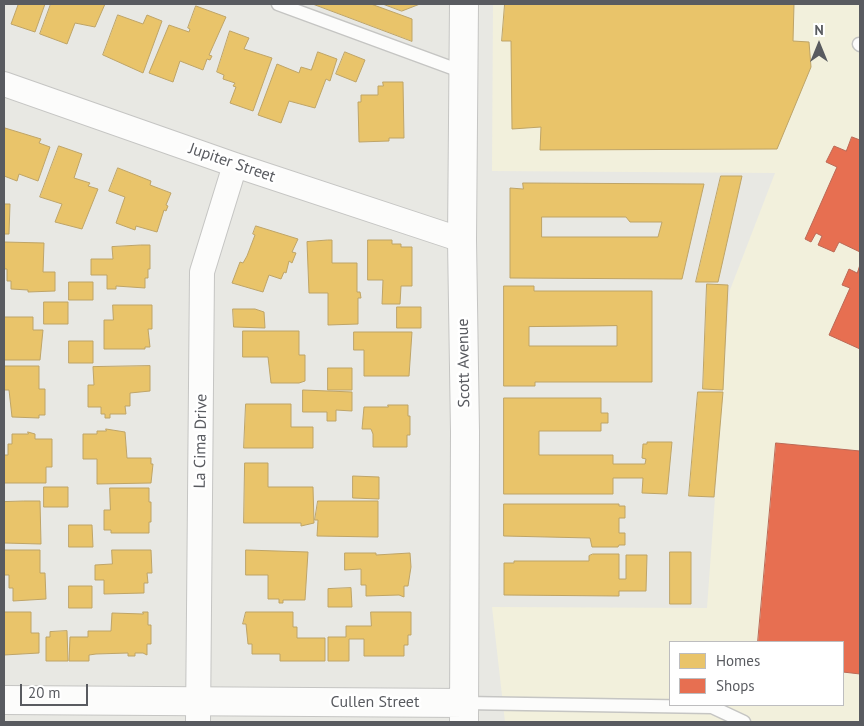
<!DOCTYPE html>
<html>
<head>
<meta charset="utf-8">
<style>
	body { margin:0 }
	#map { position:relative; width:864px; height:726px; overflow:hidden; background:#e8e8e3; font-family:"PT Sans",sans-serif }
	canvas { display:block }
	.frame { position:absolute; inset:0; border:5px solid #595b60; pointer-events:none }
	.legend { position:absolute; left:669px; top:641px; width:175px; height:65px; box-sizing:border-box; background:#fff; border:1px solid #bdbdbf; margin:0; padding:6px 9px; list-style:none; font-size:15px; color:#595b60 }
	.legend li { display:flex; align-items:center; gap:10px; height:25px }
	.legend b { width:25px; border:1px solid #bdbdbf }
	.north { position:absolute; left:794px; top:20px; width:50px; height:50px; -webkit-text-stroke:4px #fff; paint-order:stroke; rotate:0deg; font-size:14px; font-weight:700; line-height:20px; text-align:center; color:#595b60 }
	.north::after { content:''; display:block; margin:auto; width:18px; height:22px; background:#595b60; clip-path:polygon(50% 0,100% 100%,50% 72%,0 100%) }
	.scale { position:absolute; left:20px; top:684px; width:68px; height:22px; box-sizing:border-box; border:2px solid #595b60; border-top:0; padding-left:6px; font-size:15px; line-height:18px; white-space:nowrap; color:#595b60; -webkit-text-stroke:4px #fff; paint-order:stroke }
</style>
</head>
<body>
<div id="map">
<canvas width="864" height="726"></canvas>
<div class="frame"></div>
<ul class="legend">
<li><b style="height:14px;background:#e9c46a"></b>Homes</li>
<li><b style="height:14px;background:#e76f51"></b>Shops</li>
</ul>
<div class="north">N</div>
<div class="scale">20 m</div>
</div>
<script>
const c = document.querySelector('canvas').getContext('2d');
c.lineJoin = 'round';
function paint(path, color) { c.fillStyle = color; c.fill(path, 'evenodd'); }
function strokePath(path, color, width, dash) { c.strokeStyle = color; c.lineWidth = width; c.lineCap = dash ? 'butt' : 'round'; c.setLineDash(dash || []); c.stroke(path); }
function label(font, color, halo, rows, align = 'center') {
  c.font = font + ' "PT Sans",sans-serif'; c.lineWidth = 5; c.setLineDash([]); c.textBaseline = 'middle'; c.strokeStyle = halo; c.fillStyle = color; for (const [text, x, y, turn = 0] of rows) {
    c.save(); c.translate(x, y); c.rotate((+turn || 0) * Math.PI / 180); c.textAlign = isNaN(turn) ? turn : align; if (halo) c.strokeText(text, 0, 0); c.fillText(text, 0, 0); c.restore();
  }
}
paint(new Path2D(`
	M493,4H860V722H505L492,607L707,608L730,290L775,173L492,171ZM670,642H843V705H670Z`), '#f2f0dc');
const homes = new Path2D(`
	M13,4H45L35,32L11,24L18,5Z
	M51,4H105L95,27L75,23L67,44L40,34Z
	M313,4H371L412,19V41Z
	M383,4H420L402,11Z
	M505,4H794L793,41L809,42L811,67L777,149L540,150L541,127L512,129L511,41H502Z
	M196,6L226,17L209,55L212,56L210,60L207,59L203,70L180,61L173,82L149,73L169,25L189,32L190,29L188,28Z
	M118,15L143,24L147,15L162,21L143,73L103,55Z
	M230,31L249,38L244,49L272,58L253,111L230,103L236,87L233,86L235,83L223,79L224,75L217,72Z
	M318,52L337,59L330,81L326,79L315,108L289,101L281,123L258,115L277,64L299,73L301,67L311,70Z
	M345,52L365,60L356,82L336,74Z
	M383,82H403L404,138H389V141L359,142L358,102H361V95H378V86H383Z
	M5,128L41,139L39,143L50,147L38,181L19,174L17,181L4,176Z
	M59,146L82,154L74,178L90,183L88,186L98,189L82,229L55,222L62,204L40,197Z
	M118,168L151,181L150,185L171,193L166,205L168,206L166,211L164,210L157,232L136,226L135,230L116,223L125,197L109,191Z
	M721,176H742L718,282H696Z
	M523,183L704,184L682,279L510,278V188L523,189ZM542,217H626L630,222H662L658,237H542Z
	M4,204H10L9,234H4Z
	M256,226L298,239L292,252L296,253L292,263L289,261L286,273L284,272L281,279L269,275L263,292L232,283L240,262L243,263L247,256L255,235L253,234Z
	M328,240H332V263H357V292H360L361,298H358V324L328,325V293H309L307,242Z
	M368,240H392V244H401V247H412V286H401L400,304H382L383,280H368Z
	M4,242L44,243L43,272H55V291L28,292V290L11,289V281H7V269H4Z
	M141,245H150V269H148V278H145V288L116,286V289H107V275H91V259H113L112,247Z
	M69,282H93V300H69Z
	M707,284L728,285L723,390L703,389Z
	M504,286H534V291H652V382H535V386H504ZM617,326V346H529V327Z
	M44,302H68V324H44Z
	M113,305H152V329H148L150,347H145V349H104V320H113Z
	M397,307H421V328H397Z
	M233,309H255L264,312L265,328L234,327Z
	M4,317H33V330H43L40,360H4Z
	M243,331H299V355H305V381L299,383H271L268,357H243Z
	M354,332H412L409,376H364V350H354Z
	M69,341H93V363H69Z
	M4,366H39V389H45V415H39V418L12,417L9,390H4Z
	M150,366V391L130,393V406H125L126,414H110V418H105V414H101V407H88V385H94L93,367Z
	M328,368H352V390H328Z
	M303,390L352,392V411L336,410V421H327V412H303Z
	M698,392H723L714,497L689,496Z
	M504,398H601V413H608V423H601V431H539V455H613V464H645L646,459L642,458L643,444H647V442H672L667,494L642,493L643,478H613V494H504Z
	M246,404H291V427H313V448H244Z
	M388,405H408V416H410V435H407V447H373V434L371,429H362L364,407H388Z
	M106,429L125,432L127,458H151V464H153L151,483L97,484V459H83V434H97V431H106Z
	M28,432L35,434V439H52V467H46V483H4V455H8V444H12V434H28Z
	M245,463H268V487H313L314,523L301,526V523H244Z
	M353,476L379,477V499L353,498Z
	M44,487H68V507H44Z
	M110,488H149V502H151V522H149V533H111V530H104V510H110Z
	M24,501H40L41,544L4,543V502Z
	M318,501H378V537L317,536L318,520H315Z
	M504,504H619V506H625V518H619V533H625V545H619L618,547H592L590,538L504,536Z
	M69,525H92L93,547H69Z
	M4,550H40V573H45L46,599L13,601V588H9V575H4Z
	M112,550H151L152,573H147L148,583H144V593L104,594V580H95V565L112,564Z
	M246,550L308,552L305,600H283V603H279V599H268V575H246Z
	M670,552H691V604H670Z
	M345,553H376V555L410,553L411,567L408,586H404V597L399,595L366,596V585H361V569L345,570Z
	M593,554H619V579H626V555H647L646,591H619V596L504,595V563H514V561H589V556Z
	M69,586H92V608H69Z
	M351,588L352,607H328V589Z
	M4,612H31V633H39V653L4,655Z
	M143,612H148V625H151V644H147V655L143,653H135V656H128V653L96,654L89,655V661H69L70,637H88V631H111L112,613L143,614Z
	M246,612H293V627H297V638H325V661H280V654H252V644H248L246,624H243Z
	M371,612H411V635H408V645H404V656H364V639H349V661H328V637H346V626H371Z
	M67,631L68,661H46V637H50V632Z`);
paint(homes, '#e9c46a');
strokePath(homes, '#bea467', 1);
const shops = new Path2D(`
	M852,137L860,140V252L839,242L834,252L818,245L822,236L816,233L811,242L805,239L837,167L826,162L834,146L846,151Z
	M860,265V349L829,335L850,288L842,285L849,269L857,273Z
	M776,443L860,451V674L843,672V642H758Z`);
paint(shops, '#e76f51');
strokePath(shops, '#bc6956', 1);
const service = new Path2D(`
	M278,4L463,72
	M859,44L860,45
	M464,703L712,707L744,722`);
const minor = new Path2D(`
	M4,84L235,165L462,240
	M198,722L202,272L235,165`);
const tertiary = new Path2D(`
	M464,4L462,240L465,432L464,722
	M4,700L464,703`);
strokePath(service, '#c5c5c3', 15);
strokePath(minor, '#c5c5c3', 26);
strokePath(tertiary, '#c5c5c3', 30);
strokePath(service, '#fcfcfb', 12);
strokePath(minor, '#fcfcfb', 24);
strokePath(tertiary, '#fcfcfb', 28);
label('16px', '#595b60', '#fff', [
	["Jupiter Street",232,163,19],
	["Scott Avenue",464,363,-91],
	["La Cima Drive",201,441,-89],
	["Cullen Street",375,702]
]);
</script>
</body>
</html>
